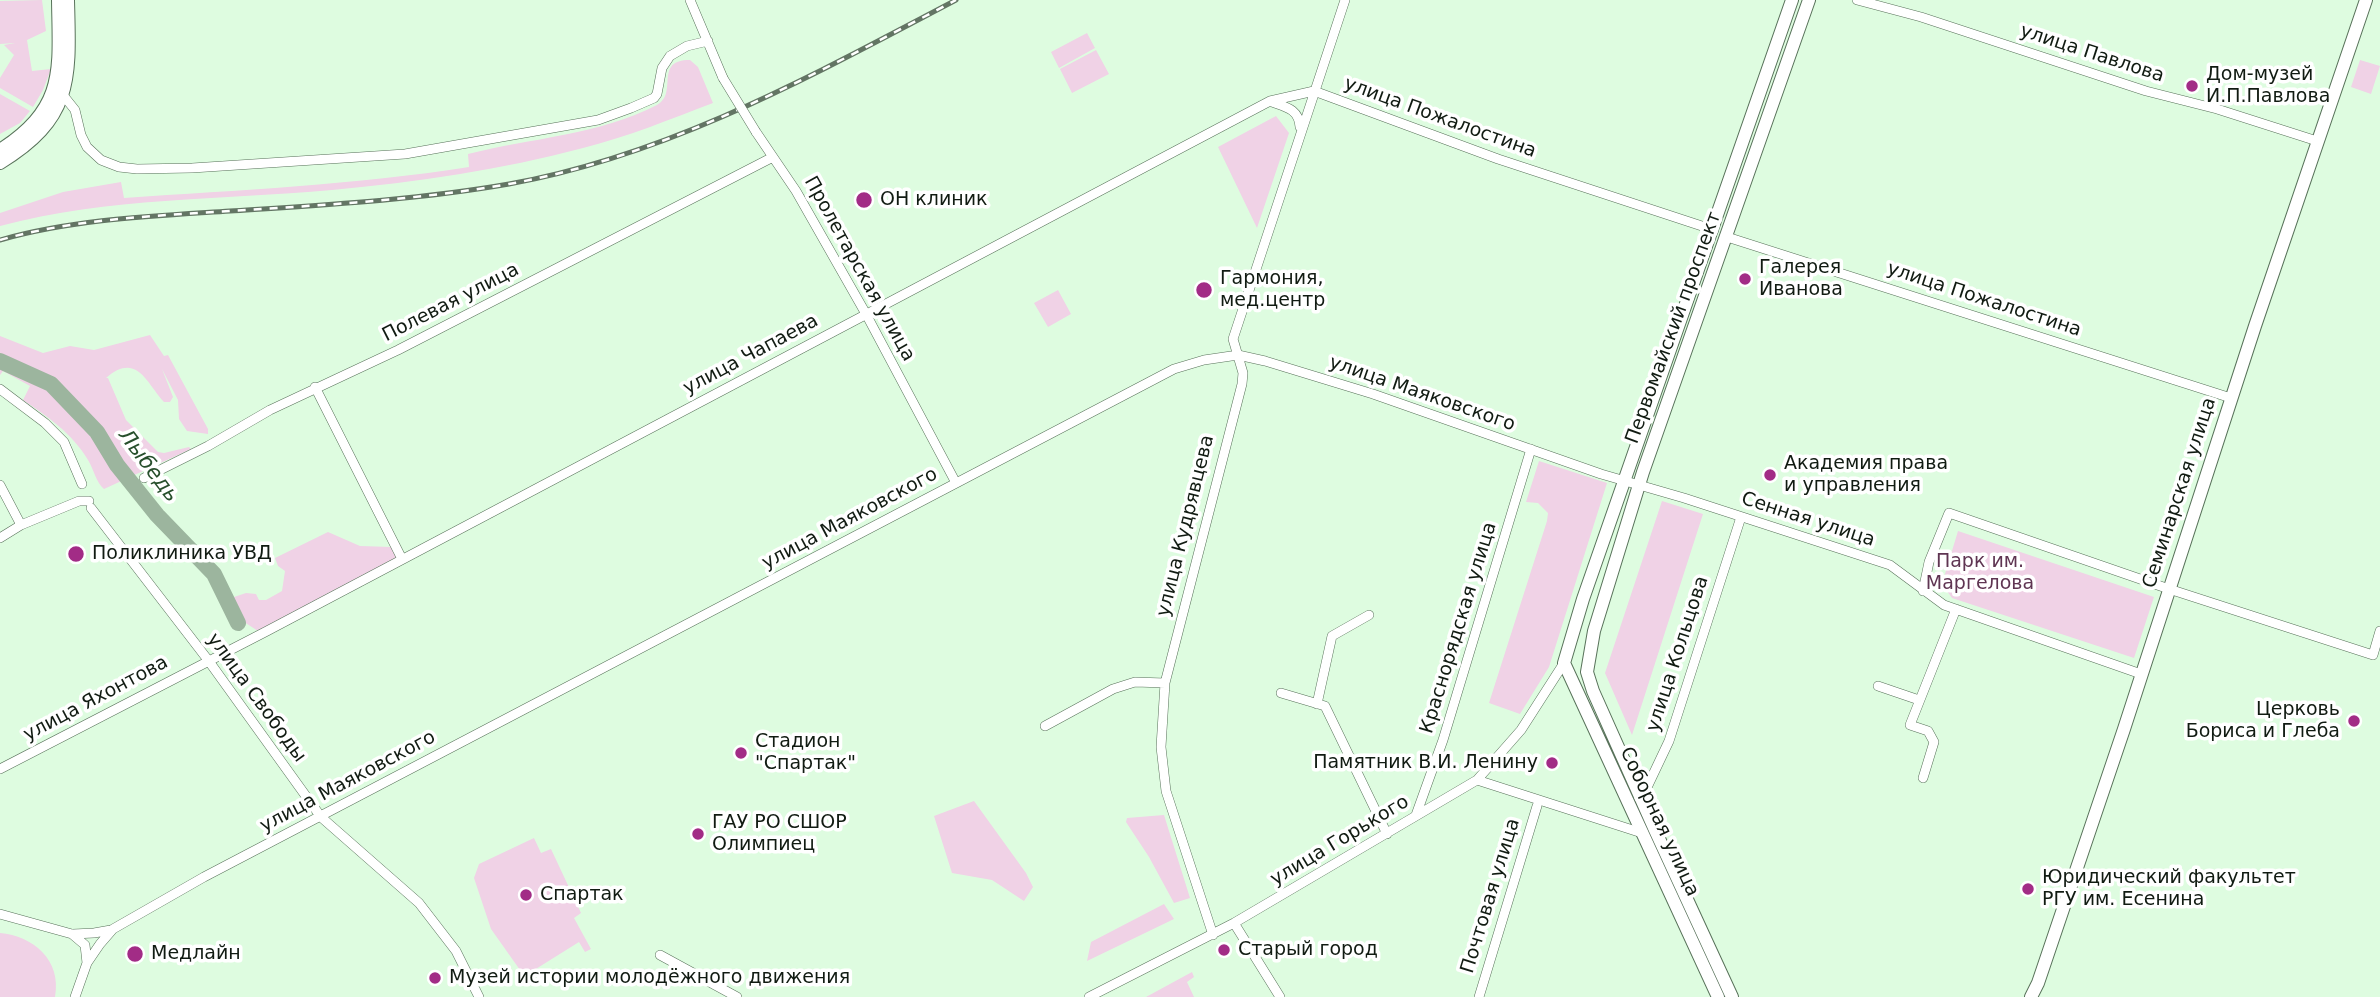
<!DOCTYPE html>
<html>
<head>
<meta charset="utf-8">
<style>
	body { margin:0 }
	canvas { display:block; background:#defce0 }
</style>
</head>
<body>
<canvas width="2380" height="997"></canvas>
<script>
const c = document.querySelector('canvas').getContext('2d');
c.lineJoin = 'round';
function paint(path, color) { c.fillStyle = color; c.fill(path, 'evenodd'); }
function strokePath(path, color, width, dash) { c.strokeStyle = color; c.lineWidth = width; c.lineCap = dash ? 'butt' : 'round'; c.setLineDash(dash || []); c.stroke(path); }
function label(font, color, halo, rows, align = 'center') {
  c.font = font + ' "DejaVu Sans",sans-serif'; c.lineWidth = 7; c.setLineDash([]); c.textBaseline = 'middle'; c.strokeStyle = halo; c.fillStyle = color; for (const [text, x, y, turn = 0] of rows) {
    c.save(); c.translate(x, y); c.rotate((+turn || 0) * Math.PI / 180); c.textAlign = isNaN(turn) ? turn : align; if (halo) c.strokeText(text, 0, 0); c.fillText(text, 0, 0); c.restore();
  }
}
paint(new Path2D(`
	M42,0L46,31L27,40L32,71L51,69L43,90L33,107L0,88V78L14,55L4,45L15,43L0,44V1Z
	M1087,33L1095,48L1059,68L1051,52Z
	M1096,50L1109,74L1072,93L1060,69Z
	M690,60L698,67L713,103C671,119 627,137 583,148C501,170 417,182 332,190C221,200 109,197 0,226V213L63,192L121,182L124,198C239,190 355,185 469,167L468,154C531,138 599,135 657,105C679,93 653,60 690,60Z
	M2360,60L2380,66L2371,94L2351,87Z
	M0,94L30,111L20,123L0,134Z
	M1276,116L1289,133L1257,228L1218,147Z
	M1058,290L1071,314L1048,327L1034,303Z
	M150,335L164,356L168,355L208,429V434L187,431L179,419L178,400L162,369L173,397L170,402H164C147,384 137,351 106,378H108L126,420L158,452L164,453L189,447L191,449L104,489C96,482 94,470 88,460C72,433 48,417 23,400L30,386L3,371L0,375V336L43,353L70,346L94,350Z
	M1539,461L1607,483L1549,667L1520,714L1489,703L1547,521L1548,513L1538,503L1526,502Z
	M1662,501L1703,514L1632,735L1605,673Z
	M1958,531L2154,597L2134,658L1952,598L1942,584Z
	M328,532L360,546L392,547L399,558L258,631L241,620L232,601L234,597L246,593L256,594L259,600H266L282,591L285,571L278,566L275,558Z
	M974,801L1026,873L1033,887L1024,901L992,880L952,873L934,816Z
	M1164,815L1190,898L1174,903L1149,857L1126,822L1127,818Z
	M534,838L541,853L551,849L581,913L574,918L591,949L585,952L579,942L531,972L520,970L491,929L474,878L479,864Z
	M1164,904L1174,919L1087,961L1091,942Z
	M0,933C33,936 62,960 55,997H0Z
	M1192,972L1194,977L1187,982L1194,997H1146Z`), '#f0d2e6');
strokePath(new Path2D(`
	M0,361L51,384L97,432L117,465L157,515L214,574L238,623`), '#9cb59e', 16);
const minor = new Path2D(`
	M690,0L723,78
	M1857,0L1921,17L2146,91L2217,109L2317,141
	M1314,91L1498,159L1714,230
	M63,95L75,110L81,135L87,147L101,160L119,167L137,169L192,168L405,154L598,120L631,108L654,98L657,94L662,68L670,56L687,46L708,41
	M1272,102C1286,107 1299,109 1300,127
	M756,132L796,191L866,314L956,483
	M1727,237L2231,398
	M315,387L402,559
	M0,389L45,423L64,442L82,484
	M144,478L208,446L270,410L398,350L773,157
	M0,485L21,525
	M91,508L208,660L321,817L419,903L456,951L479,997
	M0,538L21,525L79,501H89
	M1923,591L1929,562L1949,513L2169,589L2373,655L2380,631
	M1878,686L1919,700
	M1281,693L1325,706L1387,834
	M1317,704L1332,636L1369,615
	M1045,726L1113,689L1135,682L1165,683
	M0,769L267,631L1270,101L1314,91
	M1923,778L1934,742L1928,731L1910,725L1956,609
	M1477,780L1642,833
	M1641,800L1669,741L1741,517
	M1416,815L1443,740L1531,449
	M0,914L72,934L85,945L87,963L75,997
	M1234,923L1280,997
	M73,934L94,933L111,930
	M1213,935L1166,791L1161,747L1165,683L1242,384L1243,373L1233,339L1345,0
	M660,955L737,997
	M87,963L100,944L113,929L204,877L1174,369L1204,360L1238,355L1265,361L1373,394L1601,474L1684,498L1890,565L1944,605L2141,674
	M1089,997L1234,923L1477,780L1521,730L1564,663
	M1479,997L1537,806`);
const major = new Path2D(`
	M0,150C66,107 59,71 58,0
	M0,163C74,118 70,78 68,0
	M1718,997L1564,663L1583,599L1792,0
	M1732,997L1655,830L1593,691L1587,672L1594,631L1643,472L1809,0
	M2031,997L2038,983L2124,729L2255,326L2366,0`);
strokePath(minor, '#58725a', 10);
strokePath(major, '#58725a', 14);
strokePath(minor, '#fff', 9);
strokePath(major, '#fff', 12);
const rail = new Path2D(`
	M0,240C74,219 153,216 230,211C323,205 417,200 509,184C670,155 813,75 956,0`);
strokePath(rail, '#637564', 5);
strokePath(rail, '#fff', 2.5, [8]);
const minorBridge = new Path2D(`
	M723,78L756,132`);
strokePath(minorBridge, '#58725a', 10, []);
strokePath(minorBridge, '#fff', 9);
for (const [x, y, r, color] of [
	[2192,86,7,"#a22c86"],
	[864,200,9,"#a22c86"],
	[1745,279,7,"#a22c86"],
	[1204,290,9,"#a22c86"],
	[1770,475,7,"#a22c86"],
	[76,554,9,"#a22c86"],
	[2354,721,7,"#a22c86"],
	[741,753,7,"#a22c86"],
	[1552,763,7,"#a22c86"],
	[698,834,7,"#a22c86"],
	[2028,889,7,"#a22c86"],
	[526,895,7,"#a22c86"],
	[1224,950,7,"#a22c86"],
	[135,954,9,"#a22c86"],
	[435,978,7,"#a22c86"]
]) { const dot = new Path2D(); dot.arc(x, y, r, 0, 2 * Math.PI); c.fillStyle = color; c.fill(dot); strokePath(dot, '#fff', 2.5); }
label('19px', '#111b12', '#fff', [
	["улица Павлова",2092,54,18],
	["улица Пожалостина",1440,118,20],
	["Пролетарская улица",859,269,61],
	["улица Пожалостина",1984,300,18],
	["Полевая улица",451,303,-27],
	["Первомайский проспект",1674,328,-70],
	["улица Чапаева",751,355,-28],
	["улица Маяковского",1422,394,19],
	["Семинарская улица",2180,493,-72],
	["улица Маяковского",850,519,-28],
	["Сенная улица",1808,520,18],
	["улица Кудрявцева",1186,526,-76],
	["Краснорядская улица",1459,628,-73],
	["улица Кольцова",1678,654,-72],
	["улица Свободы",256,698,54],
	["улица Яхонтова",96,699,-28],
	["улица Маяковского",348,782,-28],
	["Соборная улица",1659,822,65],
	["улица Горького",1340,841,-31],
	["Почтовая улица",1491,896,-73]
]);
label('19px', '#111b12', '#fff', [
	["Дом-музей",2206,75],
	["И.П.Павлова",2206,97],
	["ОН клиник",880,200],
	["Галерея",1759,268],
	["Иванова",1759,290],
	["Гармония,",1220,279],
	["мед.центр",1220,301],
	["Академия права",1784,464],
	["и управления",1784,486],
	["Поликлиника УВД",92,554],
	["Церковь",2340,710,"right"],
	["Бориса и Глеба",2340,732,"right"],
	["Стадион",755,742],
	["\"Спартак\"",755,764],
	["Памятник В.И. Ленину",1538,763,"right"],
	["ГАУ РО СШОР",712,823],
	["Олимпиец",712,845],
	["Юридический факультет",2042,878],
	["РГУ им. Есенина",2042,900],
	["Спартак",540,895],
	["Старый город",1238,950],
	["Медлайн",151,954],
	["Музей истории молодёжного движения",449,978]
], 'left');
label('19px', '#5f3552', '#fff', [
	["Парк им.",1980,562],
	["Маргелова",1980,584]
]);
label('italic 21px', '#274f2c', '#fff', [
	["Лыбедь",148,466,53]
]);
</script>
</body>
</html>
